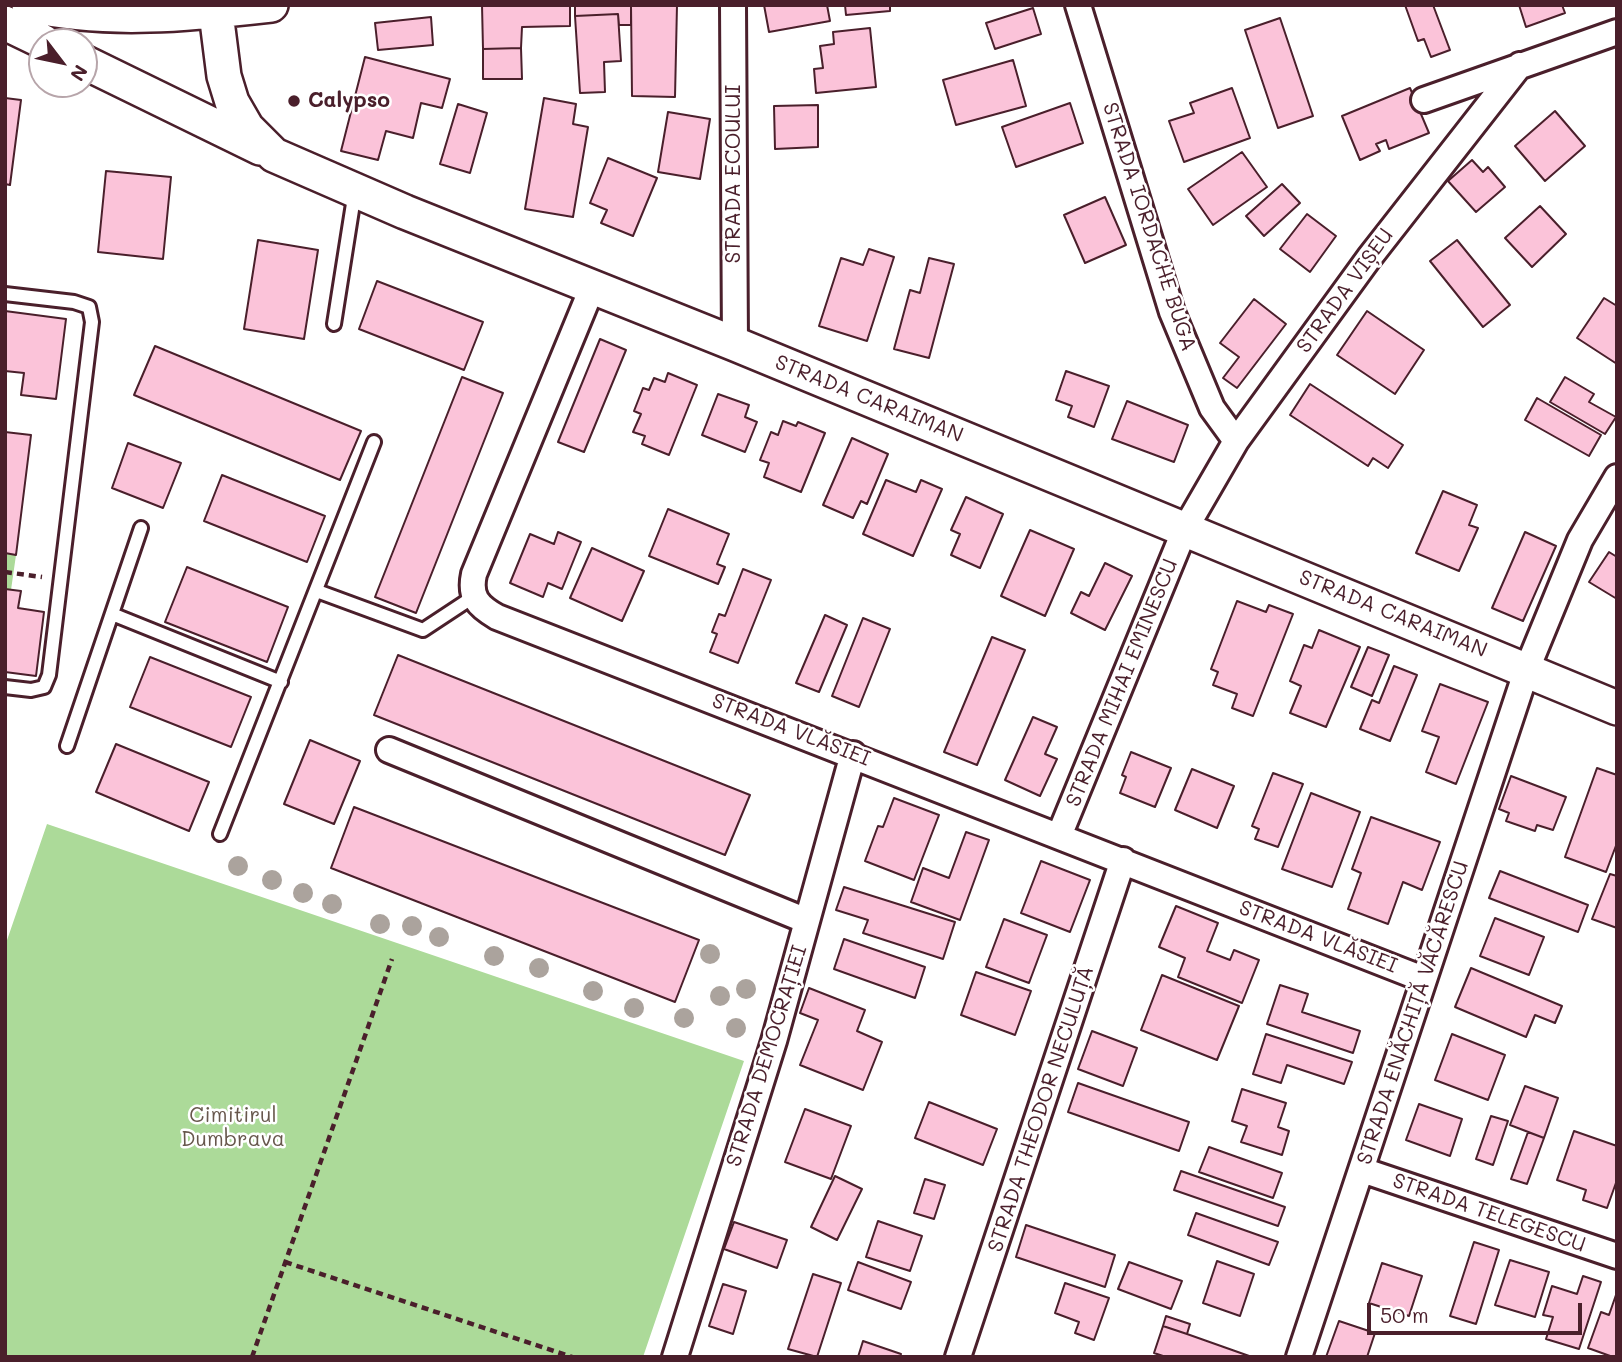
<!DOCTYPE html>
<html>
<head>
<meta charset="utf-8">
<style>
	body { margin:0 }
	#map { position:relative; width:1622px; height:1362px; overflow:hidden; background:#fff; font-family:Mali,sans-serif }
	canvas { display:block }
	.frame { position:absolute; inset:0; border:7px solid #4a1f2b; pointer-events:none }
	.north { position:absolute; left:28px; top:28px; width:70px; height:70px; box-sizing:border-box; background:#fff; border:2px solid #b7a5aa; border-radius:50%; rotate:122deg; font-size:19px; font-weight:700; line-height:28px; text-align:center; color:#4a1f2b }
	.north::after { content:''; display:block; margin:auto; width:24px; height:32px; background:#4a1f2b; clip-path:polygon(50% 0,100% 100%,50% 72%,0 100%) }
	.scale { position:absolute; left:1367px; top:1303px; width:215px; height:32px; box-sizing:border-box; border:4px solid #4a1f2b; border-top:0; padding-left:9px; font-size:21px; line-height:24px; white-space:nowrap; color:#4a1f2b; -webkit-text-stroke:5px #fff; paint-order:stroke }
</style>
</head>
<body>
<div id="map">
<canvas width="1622" height="1362"></canvas>
<div class="frame"></div>
<div class="north">N</div>
<div class="scale">50 m</div>
</div>
<script>
const c = document.querySelector('canvas').getContext('2d');
c.lineJoin = 'round';
function paint(path, color) { c.fillStyle = color; c.fill(path, 'evenodd'); }
function strokePath(path, color, width, dash) { c.strokeStyle = color; c.lineWidth = width; c.lineCap = dash ? 'butt' : 'round'; c.setLineDash(dash || []); c.stroke(path); }
function label(font, color, halo, rows, align = 'center') {
  c.font = font + ' Mali,sans-serif'; c.lineWidth = 5; c.setLineDash([]); c.textBaseline = 'middle'; c.strokeStyle = halo; c.fillStyle = color; for (const [text, x, y, turn = 0] of rows) {
    c.save(); c.translate(x, y); c.rotate((+turn || 0) * Math.PI / 180); c.textAlign = isNaN(turn) ? turn : align; if (halo) c.strokeText(text, 0, 0); c.fillText(text, 0, 0); c.restore();
  }
}
paint(new Path2D(`
	M5,553L16,555L11,590L5,589Z
	M47,824L744,1061L643,1357H5V946Z`), '#acda99');
const building = new Path2D(`
	M482,5H570V26L522,27L521,48L483,49Z
	M575,5H631V25H619L618,14L575,16Z
	M631,5H677L675,97L632,96Z
	M764,5H827L830,21L769,32Z
	M845,5H890V11L846,15Z
	M1405,5H1433L1450,50L1431,57L1424,39L1418,41Z
	M1519,5H1562L1565,13L1526,27Z
	M1033,8L1041,34L995,49L986,23Z
	M618,14L621,61L604,62L605,92L580,93L575,16Z
	M431,17L433,45L378,50L375,23Z
	M1280,18L1313,116L1278,128L1245,30Z
	M870,28L876,87L816,93L814,69L823,68L820,46L834,44L833,32Z
	M521,48L522,79H483V49Z
	M365,57L450,79L442,108L421,103L413,138L386,131L378,160L341,151Z
	M1013,60L1026,106L956,125L943,80Z
	M1232,88L1250,138L1184,162L1169,121L1194,113L1190,103Z
	M1410,88L1429,133L1389,149L1386,140L1376,144L1380,151L1360,160L1342,116Z
	M5,98L21,100L10,185L5,184Z
	M544,98L576,104L573,124L588,127L573,217L525,209Z
	M1070,103L1083,143L1016,167L1002,127Z
	M458,104L487,113L470,173L440,164Z
	M818,105V147L775,149L774,106Z
	M1555,111L1585,146L1545,181L1515,146Z
	M668,112L710,119L700,179L658,172Z
	M1242,152L1267,187L1213,225L1188,189Z
	M608,158L657,178L633,236L601,223L607,210L590,203Z
	M1472,160L1483,172L1488,167L1505,187L1476,212L1448,181Z
	M106,171L171,177L163,259L98,252Z
	M1282,184L1300,203L1264,236L1246,216Z
	M1105,197L1126,245L1085,263L1064,215Z
	M1540,206L1566,234L1532,267L1505,238Z
	M1307,214L1336,236L1310,272L1280,249Z
	M258,240L318,250L304,339L244,329Z
	M1457,240L1510,305L1483,327L1430,261Z
	M869,249L894,257L867,341L819,326L841,258L863,265Z
	M929,258L954,264L929,358L894,349L910,290L920,293Z
	M377,281L483,322L464,370L359,329Z
	M1604,298L1617,306V364L1577,338Z
	M1254,299L1286,324L1237,388L1223,378L1239,357L1220,343Z
	M5,311L66,319L56,399L21,395L24,373L5,371Z
	M1367,311L1424,350L1395,394L1337,355Z
	M600,339L626,350L584,452L558,442Z
	M155,346L361,431L340,480L134,395Z
	M1066,371L1109,386L1094,427L1068,417L1072,406L1056,400Z
	M668,373L697,385L669,455L642,444L645,436L633,432L641,414L634,411L643,388L649,390L654,378L665,382Z
	M462,377L503,393L416,613L375,597Z
	M1565,377L1594,394L1589,402L1616,417L1605,434L1550,402Z
	M1310,384L1403,445L1388,468L1373,458L1368,466L1290,415Z
	M718,394L749,405L745,417L757,422L745,452L702,435Z
	M1537,398L1601,435L1589,456L1525,420Z
	M1127,401L1188,425L1174,462L1112,439Z
	M783,421L796,426L798,422L825,433L801,492L764,477L769,463L760,460L771,432L778,435Z
	M5,432L31,435L16,555L5,553Z
	M852,438L888,454L867,504L861,501L853,518L823,505Z
	M128,443L181,463L163,508L112,488Z
	M222,475L325,516L307,562L204,521Z
	M886,480L916,492L921,480L942,489L913,556L863,534Z
	M1443,491L1477,505L1469,525L1478,528L1459,571L1416,553Z
	M966,497L1003,514L980,568L951,555L960,534L951,530Z
	M668,509L729,534L717,564L725,567L718,584L649,556Z
	M1030,530L1074,549L1045,616L1001,596Z
	M558,532L581,542L562,589L548,583L543,597L510,583L530,534L554,544Z
	M1525,532L1556,546L1523,621L1492,608Z
	M592,548L644,571L622,621L570,598Z
	M1609,552L1617,557V599L1589,582Z
	M1105,563L1132,576L1105,630L1071,613L1081,592L1089,596Z
	M187,567L288,607L267,662L165,622Z
	M743,569L771,580L738,663L710,652L717,634L712,632L719,614L725,616Z
	M5,589L21,591L18,608L44,612L36,676L5,672Z
	M1237,601L1266,612L1269,605L1293,614L1253,716L1232,708L1237,694L1213,685L1218,672L1211,669Z
	M825,615L847,625L819,692L796,683Z
	M863,618L890,629L859,707L832,696Z
	M1319,630L1360,647L1326,727L1290,713L1301,686L1290,681L1304,645L1312,648Z
	M992,637L1025,650L977,765L944,752Z
	M1368,647L1389,655L1372,696L1351,687Z
	M398,655L750,795L725,855L374,715Z
	M150,657L251,697L231,747L130,707Z
	M1394,666L1417,675L1390,741L1360,729L1372,700L1379,703Z
	M1440,684L1488,702L1456,784L1426,772L1439,737L1422,731Z
	M1033,717L1057,727L1045,754L1057,759L1040,796L1005,780Z
	M310,740L360,761L334,824L284,804Z
	M116,744L209,782L189,831L96,792Z
	M1131,752L1171,768L1155,807L1120,793L1126,777L1122,775Z
	M1597,768L1617,775V843L1606,872L1565,857Z
	M1192,769L1234,786L1217,828L1175,810Z
	M1273,773L1303,784L1278,847L1255,839L1259,829L1252,826Z
	M1511,776L1566,797L1553,830L1537,825L1535,831L1506,821L1509,813L1499,809Z
	M1311,793L1360,812L1332,887L1282,869Z
	M894,798L939,815L914,880L865,861L878,826L883,827Z
	M354,807L699,940L675,1002L331,868Z
	M1371,817L1440,842L1422,890L1403,882L1388,924L1348,909L1361,873L1352,869Z
	M966,832L989,840L960,920L911,902L923,868L949,878Z
	M1041,861L1090,880L1070,932L1021,913Z
	M1500,871L1588,905L1578,932L1489,898Z
	M1610,874L1617,876V928L1592,919Z
	M844,887L955,922L943,959L863,933L868,920L836,910Z
	M1176,906L1218,923L1207,951L1230,960L1234,950L1259,960L1242,1003L1178,977L1185,958L1159,947Z
	M1495,918L1544,937L1529,975L1480,956Z
	M1004,919L1047,935L1029,983L986,967Z
	M844,939L925,967L915,998L834,969Z
	M1471,968L1562,1006L1555,1023L1535,1015L1526,1037L1455,1007Z
	M976,972L1031,991L1015,1035L961,1015Z
	M1162,975L1239,1006L1217,1060L1141,1030Z
	M1280,985L1308,994L1302,1012L1360,1031L1353,1053L1267,1024Z
	M809,988L865,1010L857,1031L882,1042L863,1090L800,1065L818,1020L800,1013Z
	M1092,1031L1137,1048L1123,1086L1078,1069Z
	M1266,1034L1352,1062L1344,1084L1287,1065L1281,1083L1253,1074Z
	M1452,1034L1505,1055L1488,1100L1435,1080Z
	M1078,1083L1189,1122L1179,1151L1068,1112Z
	M1525,1086L1558,1098L1544,1138L1510,1125Z
	M1242,1089L1286,1103L1278,1127L1289,1131L1282,1155L1241,1142L1247,1126L1232,1121Z
	M929,1102L997,1129L983,1165L915,1138Z
	M1419,1104L1462,1119L1450,1156L1406,1140Z
	M805,1109L851,1126L831,1179L785,1162Z
	M1491,1116L1508,1121L1493,1165L1476,1159Z
	M1574,1131L1617,1146V1180L1607,1208L1583,1200L1586,1190L1557,1180Z
	M1528,1132L1544,1138L1527,1184L1511,1179Z
	M1209,1147L1282,1173L1273,1198L1199,1172Z
	M1181,1171L1285,1207L1278,1226L1174,1190Z
	M835,1176L862,1189L837,1240L811,1227Z
	M925,1179L945,1185L934,1219L914,1213Z
	M1196,1213L1278,1242L1269,1265L1188,1235Z
	M878,1221L922,1236L910,1271L866,1257Z
	M734,1222L787,1240L777,1268L724,1249Z
	M1026,1225L1115,1255L1105,1287L1016,1257Z
	M1474,1242L1499,1250L1476,1324L1450,1316Z
	M1510,1260L1549,1272L1535,1317L1495,1305Z
	M1217,1261L1254,1274L1240,1316L1203,1303Z
	M858,1262L911,1282L901,1309L848,1290Z
	M1129,1262L1182,1281L1171,1309L1118,1289Z
	M1382,1263L1422,1276L1409,1316L1369,1303Z
	M813,1274L841,1283L817,1357L788,1349Z
	M1583,1276L1601,1282L1579,1349L1546,1339L1553,1317L1543,1315L1552,1286L1577,1294Z
	M1065,1283L1109,1298L1094,1340L1075,1333L1079,1322L1055,1313Z
	M723,1284L746,1291L733,1334L709,1326Z
	M1617,1292V1357H1613L1588,1348L1601,1312L1609,1315Z
	M1166,1316L1190,1324L1187,1334L1163,1326Z
	M1339,1321L1375,1333L1367,1357H1326Z
	M1163,1326L1187,1334L1252,1357H1166L1154,1353Z
	M863,1341L901,1354L900,1357H858Z`);
paint(building, '#fbc3d9');
strokePath(building, '#4a1f2b', 2);
const service = new Path2D(`
	M5,294L74,302L89,307L92,322L49,675L44,687L31,690L5,687
	M334,324L355,191
	M317,591L423,630L473,597
	M112,614L281,682
	M67,746L141,528
	M220,834L374,442`);
const minor = new Path2D(`
	M733,5L735,344
	M1078,5L1172,312L1212,408L1236,441
	M1424,100L1617,32
	M592,288L474,574C469,597 478,606 497,617L1423,979
	M389,750L807,921
	M1059,836L1185,529L1236,441L1369,258L1520,65
	M1362,1170L1617,1256
	M675,1357L774,1041L853,754
	M958,1357L1123,860
	M1299,1357L1527,669L1580,540L1617,477`);
const secondary = new Path2D(`
	M29,5C108,23 191,14 271,5
	M215,5L224,76L232,102L247,128L274,155L405,212L735,344L1617,708
	M5,23L44,42
	M84,62L260,148`);
strokePath(service, '#4a1f2b', 18);
strokePath(minor, '#4a1f2b', 30);
strokePath(secondary, '#4a1f2b', 38);
strokePath(new Path2D(`
	M5,572L42,577
	M285,1262L572,1357
	M252,1357L392,959`), '#4a1f2b', 4.5, [7, 5]);
strokePath(service, '#fff', 12);
strokePath(minor, '#fff', 24);
strokePath(secondary, '#fff', 33);
c.fillStyle = '#aba39d';
for (const [x, y] of [
	[238,866],
	[272,880],
	[303,893],
	[332,904],
	[380,924],
	[412,926],
	[439,937],
	[710,954],
	[494,956],
	[539,968],
	[746,989],
	[593,991],
	[720,996],
	[634,1008],
	[684,1018],
	[736,1028]
]) { c.beginPath(); c.arc(x, y, 10, 0, 2 * Math.PI); c.fill(); }
for (const [x, y, r, color] of [
	[294,101,7,"#4a1f2b"]
]) { const dot = new Path2D(); dot.arc(x, y, r, 0, 2 * Math.PI); c.fillStyle = color; c.fill(dot); strokePath(dot, '#fff', 2.5); }
label('bold 21px', '#4a1f2b', '#fff', [
	["Calypso",308,101]
], 'left');
label('21px', '#4a1f2b', '#fff', [
	["STRADA ECOULUI",734,174,-90],
	["STRADA IORDACHE BUGA",1149,227,72],
	["STRADA VIȘEU",1345,291,-54],
	["STRADA CARAIMAN",869,399,22],
	["STRADA CARAIMAN",1393,614,22],
	["STRADA MIHAI EMINESCU",1122,683,-68],
	["STRADA VLĂSIEI",791,730,21],
	["STRADA VLĂSIEI",1318,937,21],
	["STRADA ENĂCHIȚĂ VĂCĂRESCU",1413,1013,-72],
	["STRADA DEMOCRAȚIEI",767,1056,-73],
	["STRADA THEODOR NECULUȚĂ",1041,1109,-72],
	["STRADA TELEGESCU",1489,1213,19]
]);
label('21px', '#67574c', '#fff', [
	["Cimitirul",233,1116],
	["Dumbrava",233,1140]
]);
</script>
</body>
</html>
